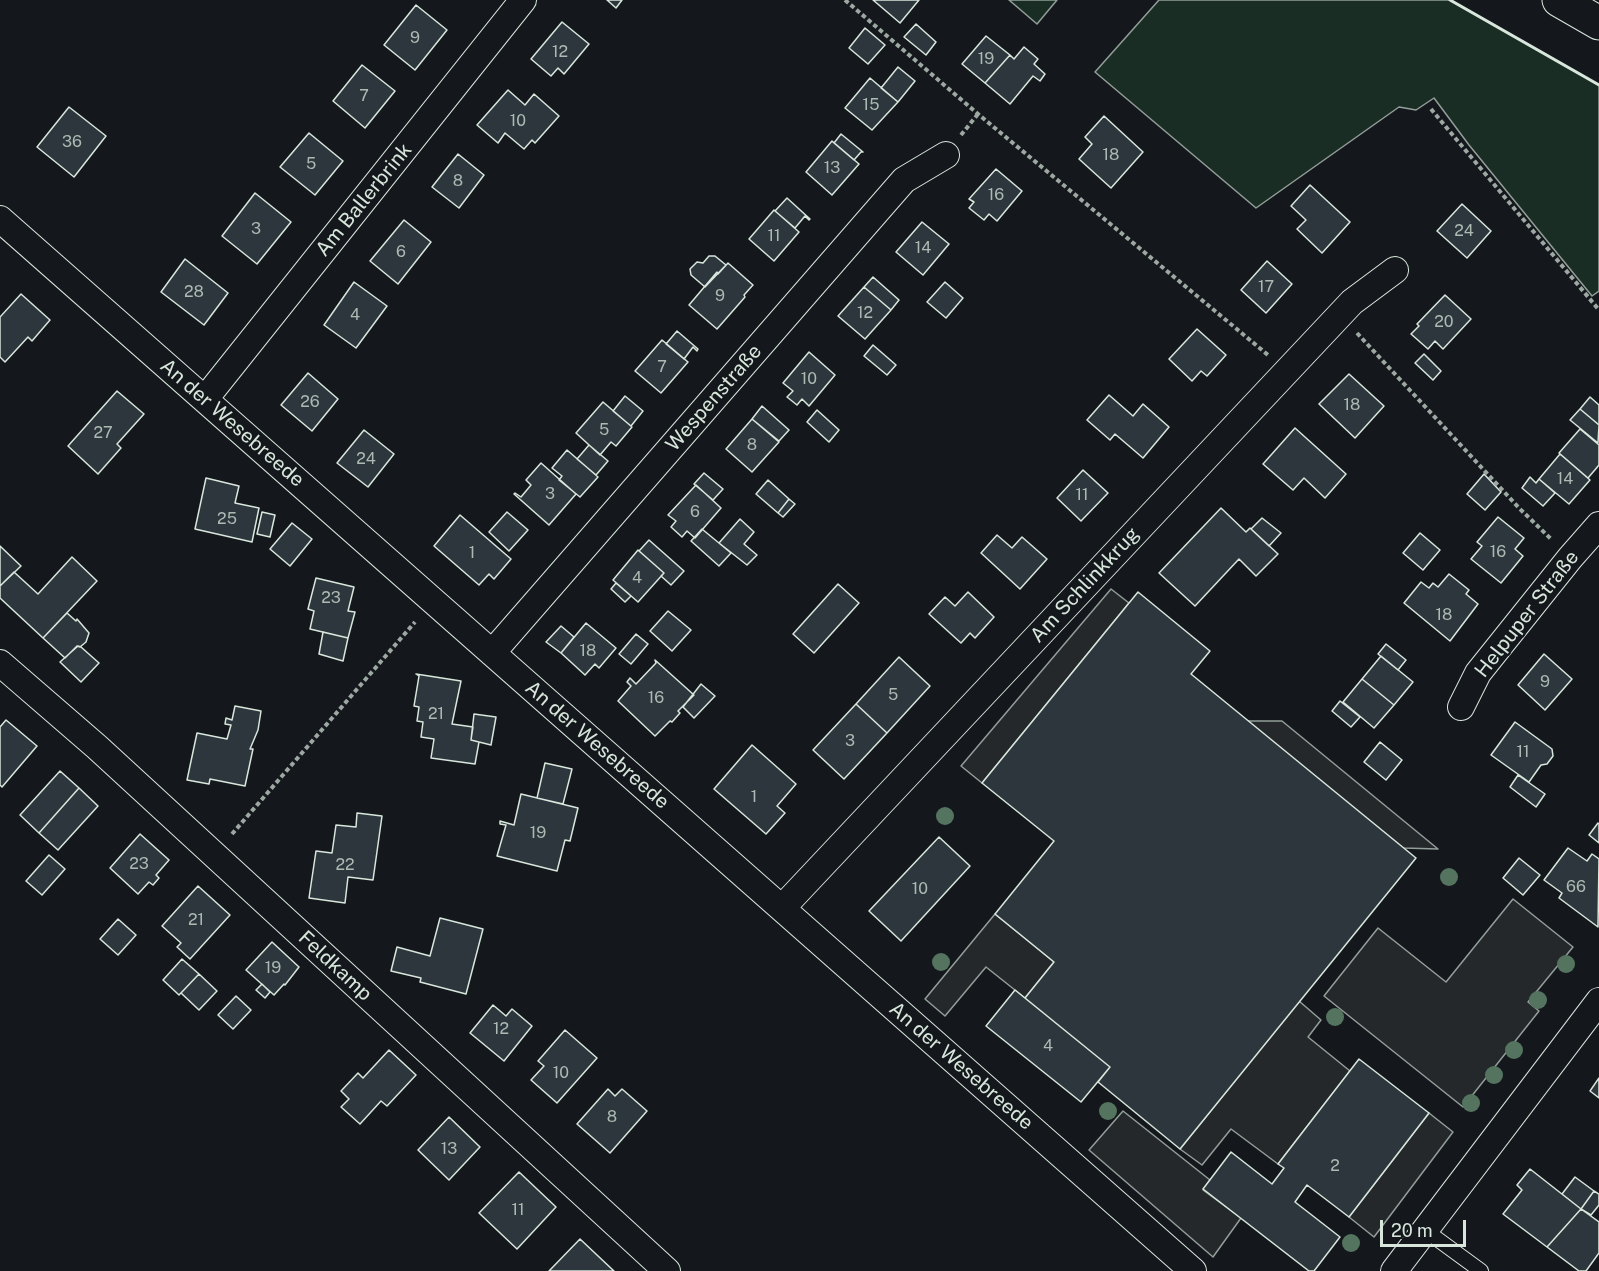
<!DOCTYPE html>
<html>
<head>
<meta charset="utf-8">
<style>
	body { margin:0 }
	#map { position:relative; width:1599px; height:1271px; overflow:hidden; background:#14181c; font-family:"Public Sans",sans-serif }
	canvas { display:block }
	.scale { position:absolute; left:1380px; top:1220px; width:86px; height:27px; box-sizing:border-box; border:3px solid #d8e6dc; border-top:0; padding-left:8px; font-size:18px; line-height:21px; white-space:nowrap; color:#d8e6dc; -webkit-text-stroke:4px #14181c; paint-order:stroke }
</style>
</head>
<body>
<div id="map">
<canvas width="1599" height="1271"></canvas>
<div class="scale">20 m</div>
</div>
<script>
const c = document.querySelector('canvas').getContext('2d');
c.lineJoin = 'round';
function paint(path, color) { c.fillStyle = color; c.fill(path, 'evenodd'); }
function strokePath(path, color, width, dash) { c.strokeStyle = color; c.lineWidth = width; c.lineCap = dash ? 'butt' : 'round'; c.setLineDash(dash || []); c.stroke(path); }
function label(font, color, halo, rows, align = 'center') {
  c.font = font + ' "Public Sans",sans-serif'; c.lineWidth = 4.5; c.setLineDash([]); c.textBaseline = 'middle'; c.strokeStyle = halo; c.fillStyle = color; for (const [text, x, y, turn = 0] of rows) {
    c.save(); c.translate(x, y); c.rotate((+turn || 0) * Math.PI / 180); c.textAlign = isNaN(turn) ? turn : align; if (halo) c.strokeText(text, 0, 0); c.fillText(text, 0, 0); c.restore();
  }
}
const green = new Path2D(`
	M1009,0H1057L1037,24Z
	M1159,0H1450L1599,85V291L1592,296L1469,145L1434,98L1416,110L1399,107L1256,208L1095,72Z`);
paint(green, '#1a2d24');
strokePath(green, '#939e99', 1.5);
const parking = new Path2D(`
	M1111,589L1129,603L982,783L961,766Z
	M1247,721H1282L1438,849L1403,848Z
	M1513,899L1573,947L1528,1002L1539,1011L1463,1107L1324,996L1378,928L1446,982Z
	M995,914L1054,962L1025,998L986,967L945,1016L925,999Z
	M1299,1001L1321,1020L1308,1037L1350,1071L1278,1164L1231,1129L1202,1165L1180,1149Z
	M1123,1111L1210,1180L1203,1190L1241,1218L1213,1257L1089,1150Z
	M1429,1113L1453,1132L1374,1237L1349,1217Z`);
paint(parking, '#24282b');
strokePath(parking, '#939e99', 1.5);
const building = new Path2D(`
	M607,0H622L616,8Z
	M873,0H919L900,23Z
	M416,5L447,30L415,70L384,45Z
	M562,22L589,44L564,74L558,68L551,76L531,59Z
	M916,24L936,42L926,55L904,37Z
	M865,28L885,45L868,64L849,48Z
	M986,36L1010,55L985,83L962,64Z
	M1024,47L1038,59L1034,64L1045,74L1040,81L1033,76L1010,104L985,83L1010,55L1014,59Z
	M362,65L395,91L365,128L333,101Z
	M898,67L915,81L898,102L881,88Z
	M870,78L898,102L872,130L845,108Z
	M508,90L525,105L534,94L559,116L535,143L532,140L524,149L505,133L498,143L477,125Z
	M69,107L106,136L74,177L37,147Z
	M1104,116L1143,152L1111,188L1079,159L1092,144L1085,137Z
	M309,133L343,161L315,195L280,167Z
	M841,134L863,152H861L854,160L834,143Z
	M832,141L859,164L832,195L806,172Z
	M458,154L484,175L459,208L432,187Z
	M996,169L1022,191L997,221L989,214L984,220L969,208L974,202L969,199Z
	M1310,185L1350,222L1322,253L1297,229L1306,220L1291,206Z
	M255,193L291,222L257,264L222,236Z
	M787,198L810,219L809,220L805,216L795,228L775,211Z
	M1462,204L1491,231L1467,258L1437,231Z
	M774,210L799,232L774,261L749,239Z
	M404,220L431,242L398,284L370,261Z
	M922,222L949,244L923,275L896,252Z
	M709,256H715L726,265L705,287L691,275L690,269L697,262L703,263Z
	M185,259L228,293L204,325L161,292Z
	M1267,261L1292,284L1266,313L1241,290Z
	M728,263L753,285L744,295L745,297L717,329L689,305L717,272L718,274Z
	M873,277L899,300L891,310L864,287Z
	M354,282L387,306L356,348L324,325Z
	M945,282L963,298L946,318L927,302Z
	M864,287L891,310L865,339L838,316Z
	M21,294L50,320L32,341L28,337L5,362L0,357V317Z
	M1445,295L1471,319L1443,349L1435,341L1428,349L1411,334L1419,326L1417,324Z
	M1197,329L1226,355L1207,376L1201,371L1192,381L1169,359Z
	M677,331L698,349L697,351L693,347L684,359L666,344Z
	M662,340L688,362L661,393L635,371Z
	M873,345L896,365L887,375L864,356Z
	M809,352L835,375L809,406L802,399L797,405L787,397L793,391L783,383Z
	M1424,354L1441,371L1433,380L1415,363Z
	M308,373L338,399L312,431L281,405Z
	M1349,374L1384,406L1355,438L1319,404Z
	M117,391L144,414L117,444L121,448L98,474L68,446Z
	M1109,395L1133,416L1143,404L1169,427L1143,458L1115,434L1110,440L1087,420Z
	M625,396L643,411L631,426L613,411Z
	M1590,397L1599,405V425L1580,409Z
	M603,402L632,427L616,446L611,442L600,455L576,433Z
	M762,406L789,430L779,441L752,419Z
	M1580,409L1599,425L1598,443L1570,420Z
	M817,410L839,430L829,442L807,422Z
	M752,419L779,442L752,472L726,449Z
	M1295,428L1346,474L1325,498L1304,478L1293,490L1263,464Z
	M1580,429L1599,445V465L1588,478L1559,453Z
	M364,430L394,454L368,487L337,463Z
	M589,445L608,461L596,475L577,459Z
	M567,450L598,477L580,497L559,480L562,476L552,468Z
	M1560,454L1590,480L1569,504L1539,479Z
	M541,463L576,494L549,525L514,494L515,493L521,497L531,485L526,480Z
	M1083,470L1108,493L1081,521L1057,498Z
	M704,473L723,489L713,500L694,484Z
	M1484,474L1501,492L1485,510L1467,494Z
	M1530,477L1536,483L1539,479L1555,493L1543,506L1522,488Z
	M206,478L239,486L235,503L259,508L252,542L195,529Z
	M768,480L789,499L778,513L756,494Z
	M696,485L721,508L695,538L687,531L682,537L671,527L676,521L668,515Z
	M789,499L795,504L783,517L778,513Z
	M1221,508L1246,532L1250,528L1278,554L1256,576L1239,559L1195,606L1159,573Z
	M262,512L275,515L270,537L257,534Z
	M507,512L528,530L509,551L489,532Z
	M460,515L511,559L494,579L489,574L479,585L434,546Z
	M1498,517L1524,538L1515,549L1523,556L1501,583L1471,559L1482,546L1477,542Z
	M1262,518L1281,533L1269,546L1251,529Z
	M740,519L754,532L744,544L757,555L747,565L719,543Z
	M292,523L312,539L290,566L270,549Z
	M702,529L731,553L719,566L691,541Z
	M1420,533L1440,550L1423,570L1403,553Z
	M997,535L1012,548L1022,537L1047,559L1020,589L981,553Z
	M649,540L684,571L671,585L661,576L664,573L639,551Z
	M0,546L21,566L0,586Z
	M638,550L664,573L638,602L613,580Z
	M72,557L97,581L43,638L0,598V586L14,572L38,594Z
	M1449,574L1469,590L1466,594L1478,604L1450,641L1404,603L1421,582L1429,588L1433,583L1438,587Z
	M316,578L354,587L348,611L355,612L348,638L310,629L314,611L308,609Z
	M616,583L631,596L625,602L611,589Z
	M838,584L859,603L814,653L793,634Z
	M968,592L994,617L975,638L970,633L961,643L929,614L945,597L955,606Z
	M1138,592L1210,651L1191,674L1416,858L1180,1149L1098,1082L1110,1067L1025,998L1054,962L995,914L1054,841L982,783Z
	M668,611L691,630L672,651L650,631Z
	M67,613L76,621L77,619L89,633L86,642L80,647L77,646L65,658L43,638Z
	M586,623L616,648L599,668L595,664L585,675L561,653Z
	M561,626L574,637L561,653L546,642Z
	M323,632L348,638L343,661L319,654Z
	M636,634L648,644L631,664L619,654Z
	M1386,644L1406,660L1398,670L1378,654Z
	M78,646L81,647L99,663L81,682L60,662Z
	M1544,654L1572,679L1545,710L1518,685Z
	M1381,656L1413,682L1394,705L1362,679Z
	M899,657L930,686L887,733L856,704Z
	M655,660L694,695L678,711L680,713L672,722L670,721L655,736L618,701L631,686L627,682L630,678L636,684L656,663Z
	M416,674L461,681L452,724L473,727L471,740L479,742L475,764L431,758L434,739L421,737L423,722L417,721L419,707L414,706L419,676Z
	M1362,679L1394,705L1374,728L1343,702Z
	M701,684L715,696L694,718L683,707Z
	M1340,701L1360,717L1351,727L1332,711Z
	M856,704L887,733L844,779L813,750Z
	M235,706L261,711L258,730L250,749H253L245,786L210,779L209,784L187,780L197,733L227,739L231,725L225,724L226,718L232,720Z
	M474,714L496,717L491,745L471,740Z
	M6,720L37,746L2,787L0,785V727Z
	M1515,722L1552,749L1553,756L1547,764L1541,765L1529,782L1491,755Z
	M1380,742L1402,760L1386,780L1364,762Z
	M752,745L796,784L777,806L785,813L766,834L714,789Z
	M545,763L572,769L563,804L537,798Z
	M60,771L79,788L39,833L20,815Z
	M1518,775L1545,794L1536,807L1510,787Z
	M79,788L98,806L58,850L39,833Z
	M521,794L578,808L570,841L565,840L557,871L497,856L506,825L500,824V821L514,825Z
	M357,813L382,816L373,880L348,877L345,903L309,898L316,851L332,853L336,825L356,827Z
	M1598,823L1599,824V843L1589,835Z
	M140,834L169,860L156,875L159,878L153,885L149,882L138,894L110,868Z
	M939,837L970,866L901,941L869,911Z
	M1568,848L1587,861L1592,854L1599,859L1598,927L1559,898L1562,893L1544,880Z
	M49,855L65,869L42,895L26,881Z
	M1519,858L1540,875L1523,895L1503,878Z
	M198,886L230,915L190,959L177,947L181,943L162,926Z
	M440,918L483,929L466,994L420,982L421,978L391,971L397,947L430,956Z
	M118,919L136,935L118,955L100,939Z
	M272,942L299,967L285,985L284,984L274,995L246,970Z
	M182,959L199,974L179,995L163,980Z
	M199,974L217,991L199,1010L181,993Z
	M262,984L270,992L265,998L256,990Z
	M1015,990L1110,1067L1081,1102L986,1026Z
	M236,996L251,1010L233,1029L218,1015Z
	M493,1005L506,1016L512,1009L532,1026L504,1061L470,1033Z
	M565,1030L597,1058L557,1103L531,1080L544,1066L538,1061Z
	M389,1050L416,1075L387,1106L381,1101L360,1124L341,1107L349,1099L341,1091L358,1073L363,1078Z
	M1359,1059L1429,1113L1349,1217L1307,1185L1295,1202L1340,1237L1314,1271H1309L1203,1189L1231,1152L1272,1184L1284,1168L1278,1164Z
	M1599,1078V1098L1590,1091Z
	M608,1089L615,1096L622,1089L647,1111L610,1153L577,1124Z
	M449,1117L480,1147L449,1180L418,1150Z
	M1530,1169L1581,1209L1547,1247L1503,1214L1522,1190L1517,1185Z
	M519,1172L556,1207L517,1249L479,1213Z
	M1575,1177L1594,1191L1581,1209L1562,1194Z
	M1594,1191L1599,1194V1205L1591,1215L1581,1209Z
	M1581,1209L1599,1222V1253L1586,1271H1579L1547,1247Z
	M580,1239L614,1271H549Z`);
paint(building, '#2c363c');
strokePath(building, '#d8e6dc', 1.5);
const lane = new Path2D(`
	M1425,1230L1481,1271`);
const street = new Path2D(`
	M0,219L1193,1271
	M205,399L523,0
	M492,653L904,180L946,155
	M0,663L97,747L667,1271
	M1461,707L1478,673L1570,558L1599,525
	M782,908L1352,302L1395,270
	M1394,1271L1599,1001`);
const highway = new Path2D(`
	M1559,0L1599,23`);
strokePath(lane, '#d8e6dc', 16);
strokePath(street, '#d8e6dc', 28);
strokePath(highway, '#d8e6dc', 35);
strokePath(new Path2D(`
	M845,0L978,114L1268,355
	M1431,109L1599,310
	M961,135L978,114
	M1357,333L1519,508L1551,539
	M232,834L415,622`), '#9da8a2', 4, [4.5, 3]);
strokePath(lane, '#14181c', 14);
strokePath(street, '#14181c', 26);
strokePath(highway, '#14181c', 33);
strokePath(new Path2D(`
	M1450,0L1599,85`), '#d8e6dc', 3);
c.fillStyle = '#55745f';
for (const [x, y] of [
	[945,816],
	[1449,877],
	[941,962],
	[1566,964],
	[1538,1000],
	[1335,1017],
	[1514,1050],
	[1494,1075],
	[1471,1103],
	[1108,1111],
	[1351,1243]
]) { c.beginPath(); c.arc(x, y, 9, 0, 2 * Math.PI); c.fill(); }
label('16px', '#adbab4', null, [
	["9",415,38],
	["12",560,52],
	["19",986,59],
	["7",364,96],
	["15",871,105],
	["10",518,121],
	["36",72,142],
	["18",1111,155],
	["5",311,164],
	["13",832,168],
	["8",458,181],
	["16",996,195],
	["3",256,229],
	["24",1464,231],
	["11",774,236],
	["14",923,248],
	["6",401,252],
	["17",1266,287],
	["28",194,292],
	["9",720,296],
	["12",865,313],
	["4",355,315],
	["20",1444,322],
	["7",662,367],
	["10",809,379],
	["26",310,402],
	["18",1352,405],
	["5",604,430],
	["27",103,433],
	["8",752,445],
	["24",366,459],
	["14",1565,479],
	["3",550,494],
	["11",1082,495],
	["6",695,512],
	["25",227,519],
	["16",1498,552],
	["1",472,553],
	["4",637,578],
	["23",331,598],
	["18",1444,615],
	["18",588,651],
	["9",1545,682],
	["5",893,695],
	["16",656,698],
	["21",436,714],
	["3",850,741],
	["11",1523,752],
	["1",754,797],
	["19",538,833],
	["23",139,864],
	["22",345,865],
	["66",1576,887],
	["10",920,889],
	["21",196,920],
	["19",273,968],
	["12",501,1029],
	["4",1048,1046],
	["10",561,1073],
	["8",612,1117],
	["13",449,1149],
	["2",1335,1166],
	["11",518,1210]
]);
label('20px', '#d8e6dc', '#14181c', [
	["Am Ballerbrink",364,200,-51],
	["Wespenstraße",714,398,-49],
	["An der Wesebreede",232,423,41],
	["Am Schlinkkrug",1085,585,-47],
	["Helpuper Straße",1527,614,-52],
	["An der Wesebreede",597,745,41],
	["Feldkamp",335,966,43],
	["An der Wesebreede",961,1066,41]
]);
</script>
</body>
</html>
